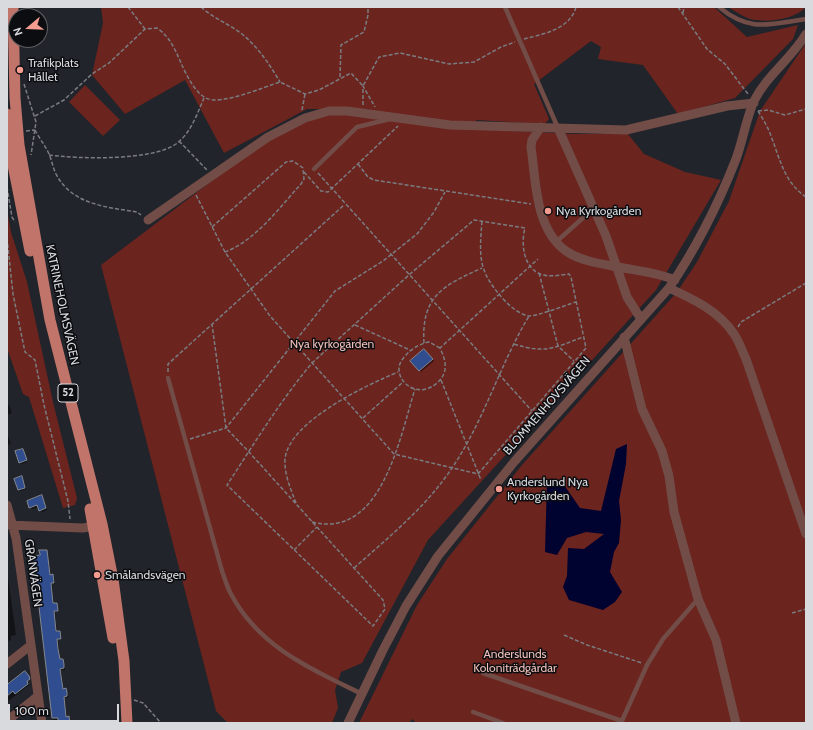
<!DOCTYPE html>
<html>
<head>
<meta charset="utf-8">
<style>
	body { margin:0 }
	#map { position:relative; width:813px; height:730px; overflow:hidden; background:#21242a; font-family:Cabin,sans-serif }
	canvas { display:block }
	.frame { position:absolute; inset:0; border:8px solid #d8dade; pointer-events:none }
	.north { position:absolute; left:8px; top:8px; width:40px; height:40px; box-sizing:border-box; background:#0c0d10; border:1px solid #5e5f62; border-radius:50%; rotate:251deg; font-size:11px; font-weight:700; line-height:16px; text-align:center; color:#d8dade }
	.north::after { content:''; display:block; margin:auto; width:14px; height:18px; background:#f59c91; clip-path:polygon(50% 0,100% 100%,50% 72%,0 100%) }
	.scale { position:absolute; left:8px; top:704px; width:111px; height:18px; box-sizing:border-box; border:2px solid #d8dade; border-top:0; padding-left:5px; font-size:12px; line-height:14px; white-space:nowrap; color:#d8dade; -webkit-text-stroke:3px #0c0d10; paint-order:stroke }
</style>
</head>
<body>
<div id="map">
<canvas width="813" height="730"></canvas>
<div class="frame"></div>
<div class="north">N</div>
<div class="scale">100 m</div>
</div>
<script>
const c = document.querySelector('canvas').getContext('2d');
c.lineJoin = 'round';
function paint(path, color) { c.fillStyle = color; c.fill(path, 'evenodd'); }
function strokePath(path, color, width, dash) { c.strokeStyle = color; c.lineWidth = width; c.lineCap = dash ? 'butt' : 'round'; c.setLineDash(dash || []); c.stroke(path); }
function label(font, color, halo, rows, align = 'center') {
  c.font = font + ' Cabin,sans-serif'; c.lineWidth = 3; c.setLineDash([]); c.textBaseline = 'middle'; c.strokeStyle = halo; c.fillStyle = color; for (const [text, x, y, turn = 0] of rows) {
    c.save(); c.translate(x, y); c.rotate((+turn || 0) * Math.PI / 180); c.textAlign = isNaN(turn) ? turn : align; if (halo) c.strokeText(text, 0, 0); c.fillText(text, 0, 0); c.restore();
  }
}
paint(new Path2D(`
	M101,7H714L747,37L798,25L793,39L735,98L678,114L643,65L598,59L601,47L591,41L534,84L549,119L545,124L476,120L475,129L574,134H628L644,154L685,172L721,180L656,290L428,540L362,663L341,672L335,690L338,708L332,723H228L216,711L101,265L229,168L267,141L305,122L334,113L367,116L369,109H307L224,153L185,80L125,114L92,75L103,23Z
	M728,7H806C794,20 766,23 750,19C742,16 735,11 728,7Z
	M806,43V723H416L413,719L408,723H359L417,605L447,559L522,465L677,292L697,262L729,201L760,111Z
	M85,85L120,120L103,136L69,102Z
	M7,210L11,232L27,282L53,402L77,498L75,505L63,508L29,397L23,394L7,348Z`), '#6c241e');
paint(new Path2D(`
	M627,444L626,464L619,501L621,520L619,543L614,552L610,572L622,592L615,602L603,610L569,600L563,587L567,576L568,548L584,549L604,534L586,532L567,538L557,555L545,552L547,480L564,485L580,508L601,511L616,449Z`), '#000230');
paint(new Path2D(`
	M424,351L434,361L421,372L412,362Z
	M7,403L9,405L12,413L7,415Z
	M7,433L11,444L7,445Z
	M22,450L27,462L21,464L20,462Z
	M21,477L26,489L21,491L19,490Z
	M42,496L47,510L42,512L39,507L32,509L30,507Z
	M47,551L51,576H54L55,584H52L54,604L58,605V612H55L57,632L61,633L62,640H58L60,660L64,661L65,666V670H61L64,690L67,691L68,694V697L64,698L67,718L70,719L71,723H53L34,557L41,556Z
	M7,570L16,635L11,636V640L7,641Z
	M25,672L30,678L27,683L29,685L7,702V686Z
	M21,719L24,723L28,720L31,723H16Z`), '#0007');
const building = new Path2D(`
	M424,349L433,359L419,371L410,361Z
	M23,449L27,460L19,463L15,451Z
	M22,476L25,488L18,490L14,479Z
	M42,495L46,508L39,511L37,505L29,508L27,501Z
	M39,550H47L50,575L53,574L54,583H51L53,603H57L58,611H54L56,631H60L61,639H57L58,649L60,659H63L64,664V668L60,669L63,689L66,688L67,692V696L64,697L66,717L69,716L70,723H58V718H52L33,556L40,555Z
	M25,671L29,676L30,679L27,681L28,684L15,694L13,691L7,696V685Z`);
paint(building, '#304d8f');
strokePath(building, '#84888f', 1);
strokePath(new Path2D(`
	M128,7L145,29
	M201,7C213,18 229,24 242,34C258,47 270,65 280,82
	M678,7L707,49L725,64L748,94
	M683,13L684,7
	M524,39C544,34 570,29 576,7
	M340,77L341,45L364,32L368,15V7
	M24,84L36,122L31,155
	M363,105V86L375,107
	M302,110L305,94
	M758,111C763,119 768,127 771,136C780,159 784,182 806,197
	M758,111L768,110L785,115L806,109
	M35,116L64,100L92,74L109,63L145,29L157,28C170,37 175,49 181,63C186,74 195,93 206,98C220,106 264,87 280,82L305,94L319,90L351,73L363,86L379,57L400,53L449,64L474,62L501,47L515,42
	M35,130C39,138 45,145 49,154C52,161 53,168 56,174C72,205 107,207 137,212L141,215
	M26,131L35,130
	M179,141L207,170
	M49,155C79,159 152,161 176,144C191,133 197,114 204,98
	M358,164L368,177L374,180L531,204
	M304,172L321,191L328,192L398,126
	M318,173L532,411
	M7,187L12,217L15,222
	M196,195L225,252L270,316L394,454L478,474L586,348L571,277L569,274C560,275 547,278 538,273C523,265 521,243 525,228L474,220L410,274L312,363C280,401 254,444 227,485L373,626L385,609L383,600L249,452L226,428L212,324
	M482,221C479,259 478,272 506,302C511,307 521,315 529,316C538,316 566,305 576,302
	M212,227L286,162L293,161L303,168L304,179L301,184C279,208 256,240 225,252
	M7,238L13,294L25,352L35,360L44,405L68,501L70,519
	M539,273L558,346L574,361
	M355,325L410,350
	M738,327L741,322L806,283
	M424,343C421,296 444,285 482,268
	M514,344C545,354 554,348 583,337
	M440,348L429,342C418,344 408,351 402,360C394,371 403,386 415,389C428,393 444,381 445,369C446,361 443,355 440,348L538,259
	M168,372V364L344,205
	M441,380L481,480
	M363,418L403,382
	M190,439L226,428L335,291L383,261L417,234L434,212L445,192
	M296,503C291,490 284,474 285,459C289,421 367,385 398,372
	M312,522C382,540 400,436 415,389
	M294,550L317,527
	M354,568C389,537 426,507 452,468C484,421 500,364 529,316
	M792,613L806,609
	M564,635L587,645L642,663
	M134,700L143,703L161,723`), '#7a7c81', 1.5, [4, 2]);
strokePath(new Path2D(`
	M505,7L558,128
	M719,7C750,33 770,24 806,19
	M314,169L357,127L390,119
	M556,242L594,208
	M168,378L222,571C225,579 227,587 231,594C259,647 311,669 362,694
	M483,673L622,721
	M473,712L503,723
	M621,723L647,665L663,639L698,599`), '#724d48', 4.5);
strokePath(new Path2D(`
	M541,127L532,140L531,147C536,181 535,229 566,251C580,261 602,264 618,267C638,271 656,272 675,280
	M558,128L606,236L627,297L641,319
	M148,220L268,137L305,118L329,111H347L450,125L626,130L727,106L754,103
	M669,288C693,299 719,311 734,334C739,341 742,351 746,359L806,534
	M624,337L642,409L662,451L669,476L674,512L698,599L716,640L736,723
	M7,505L16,538L31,645L7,664
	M8,525L83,528L99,525
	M31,645L42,723
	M7,721L38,696
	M348,723L383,650L406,606L438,556L514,462L669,288C697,247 718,205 736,159C743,140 746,119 754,101C767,75 791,59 806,34`), '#724d48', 9);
strokePath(new Path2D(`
	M13,7L15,98L19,145L50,320L102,524L113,579L124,661L127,723
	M7,114L12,160L30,251
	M90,509L113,638`), '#c0746a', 11);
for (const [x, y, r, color] of [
	[20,70,4,"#f59c91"],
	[548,211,4,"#f59c91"],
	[499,489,4,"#f59c91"],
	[97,575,4,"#f59c91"]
]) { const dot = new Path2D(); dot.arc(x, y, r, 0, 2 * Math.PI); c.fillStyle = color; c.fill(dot); strokePath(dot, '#0c0d10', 1.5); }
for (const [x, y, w] of [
	[68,393,20]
]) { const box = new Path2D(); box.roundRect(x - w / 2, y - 9, w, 18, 3); c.fillStyle = '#0c0d10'; c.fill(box); strokePath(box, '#d8dade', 1); }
label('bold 11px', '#d8dade', null, [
	["52",68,393]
]);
label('12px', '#d8dade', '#0c0d10', [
	["Trafikplats",28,63],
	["Hållet",28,77],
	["Nya Kyrkogården",556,211],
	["Anderslund Nya",507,482],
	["Kyrkogården",507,496],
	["Smålandsvägen",105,575]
], 'left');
label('12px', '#d8dade', '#0c0d10', [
	["KATRINEHOLMSVÄGEN",62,305,78],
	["BLOMMENHOVSVÄGEN",547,406,-49],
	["GRANVÄGEN",33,573,82]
]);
label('12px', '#f0bfb8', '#0c0d10', [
	["Nya kyrkogården",332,344],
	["Anderslunds",515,654],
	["Koloniträdgårdar",515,668]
]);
</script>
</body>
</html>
